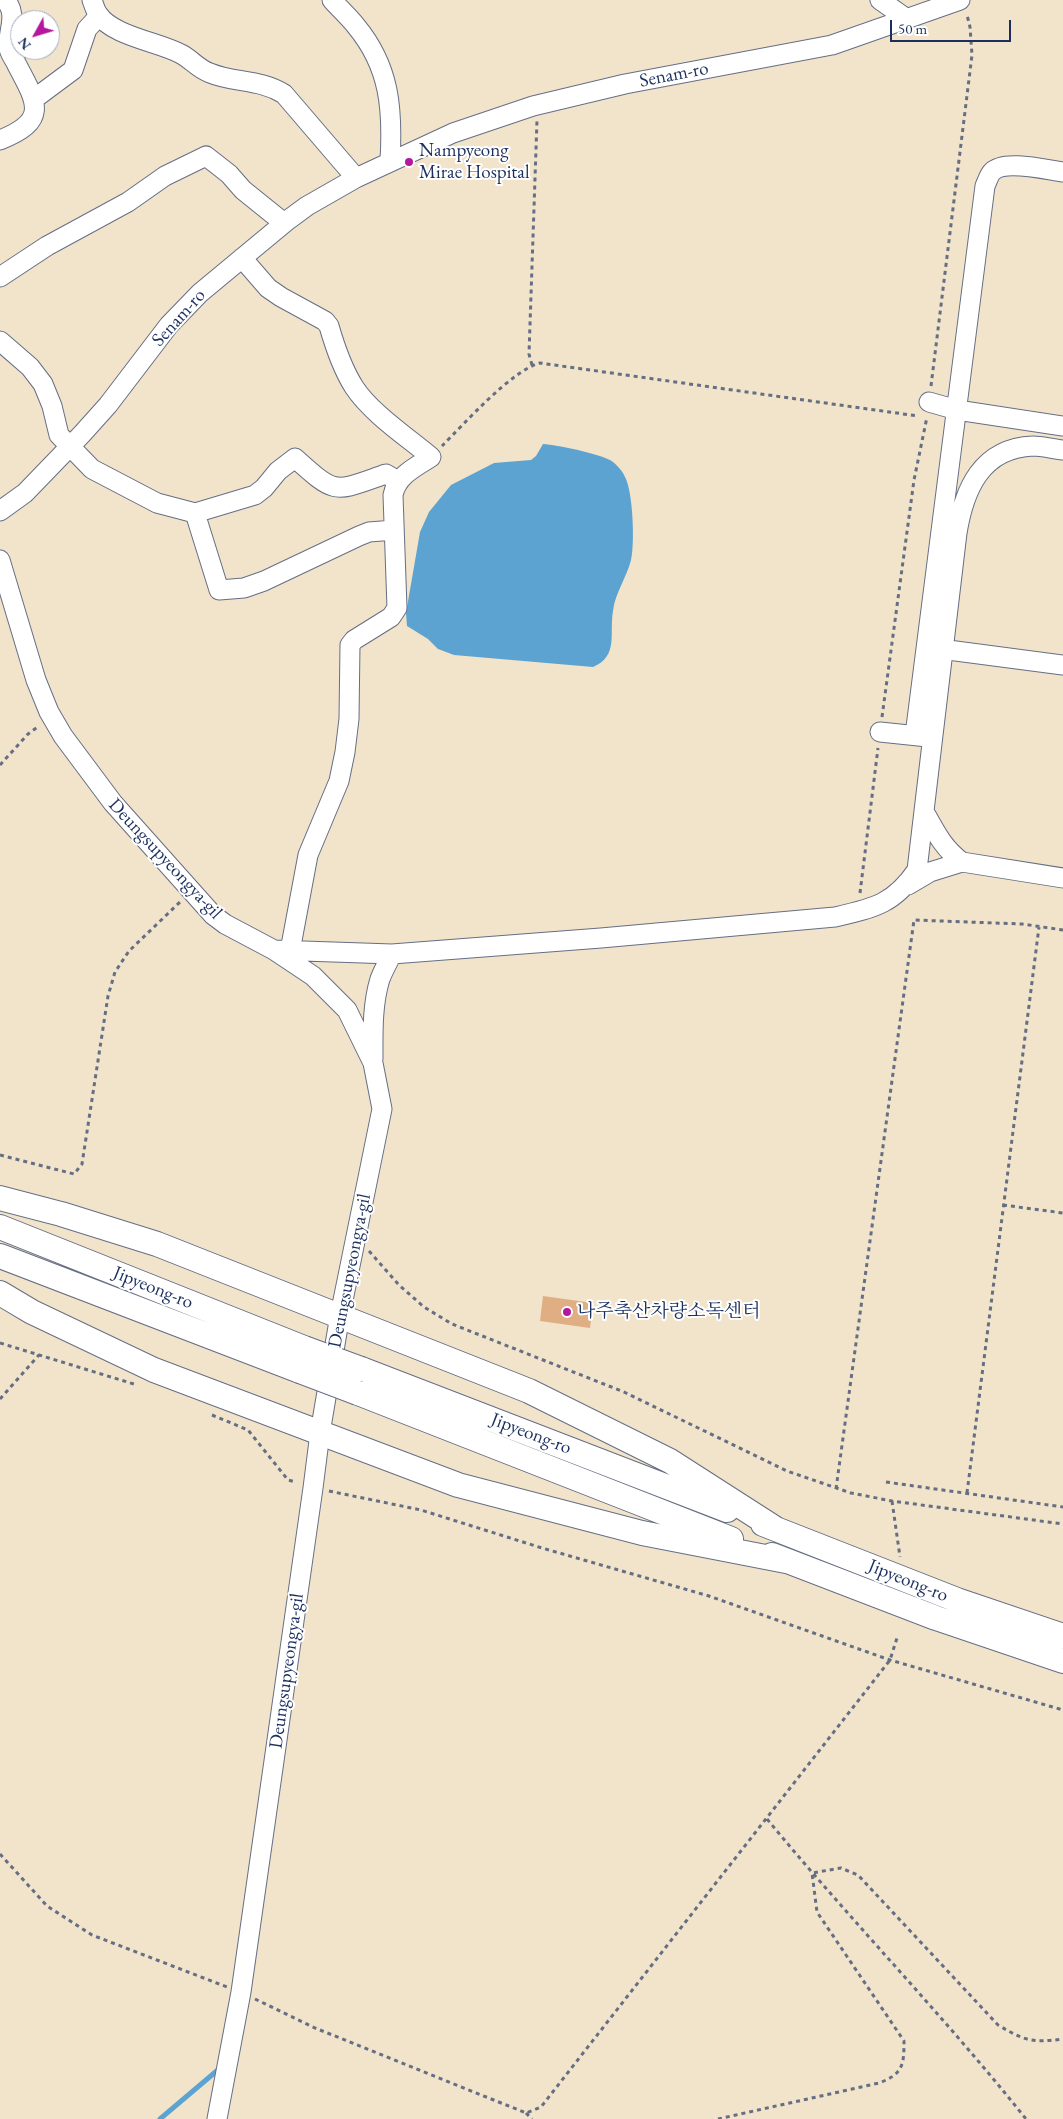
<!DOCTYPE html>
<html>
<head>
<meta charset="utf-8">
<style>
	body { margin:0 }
	#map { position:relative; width:1063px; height:2119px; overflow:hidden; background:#f1e4ca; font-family:"EB Garamond",serif }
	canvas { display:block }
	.north { position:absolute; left:10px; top:10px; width:50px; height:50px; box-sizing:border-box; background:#fff; border:1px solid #a4acbf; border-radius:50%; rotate:231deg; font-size:14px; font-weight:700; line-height:20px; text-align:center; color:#1b2f5e }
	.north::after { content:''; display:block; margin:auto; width:18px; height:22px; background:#b5179e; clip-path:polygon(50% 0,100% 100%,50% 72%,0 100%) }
	.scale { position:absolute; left:890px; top:20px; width:121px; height:22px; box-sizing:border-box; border:2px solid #1b2f5e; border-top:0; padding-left:6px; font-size:15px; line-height:18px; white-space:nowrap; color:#1b2f5e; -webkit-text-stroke:4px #fff; paint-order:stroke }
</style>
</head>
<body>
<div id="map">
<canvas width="1063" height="2119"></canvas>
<div class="north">N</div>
<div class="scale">50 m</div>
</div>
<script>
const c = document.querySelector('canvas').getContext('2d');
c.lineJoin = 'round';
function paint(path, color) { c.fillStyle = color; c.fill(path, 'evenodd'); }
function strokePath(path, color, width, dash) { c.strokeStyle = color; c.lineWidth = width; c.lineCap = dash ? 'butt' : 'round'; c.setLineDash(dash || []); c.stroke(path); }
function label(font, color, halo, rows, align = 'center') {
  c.font = font + ' "EB Garamond","Noto Serif KR",serif'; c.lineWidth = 4; c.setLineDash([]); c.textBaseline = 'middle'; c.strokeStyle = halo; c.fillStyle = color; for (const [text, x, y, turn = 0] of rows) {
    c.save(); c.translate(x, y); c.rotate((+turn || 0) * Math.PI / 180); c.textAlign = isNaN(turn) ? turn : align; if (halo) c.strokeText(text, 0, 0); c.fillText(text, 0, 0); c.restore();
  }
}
paint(new Path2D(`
	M543,444C558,445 596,453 610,460C615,463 623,471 625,477C633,491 635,544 631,560C627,577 615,593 613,611C609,634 619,656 593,667L454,655L438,649L428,639L407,626L406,613L420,532L429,512L451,485L494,463L531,460L536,456Z`), '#5ca3d2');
strokePath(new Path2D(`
	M160,2119L219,2069`), '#5ca3d2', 5);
paint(new Path2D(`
	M543,1296L593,1303L590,1328L540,1321Z`), '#dfae83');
const minor = new Path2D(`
	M92,0C94,5 95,10 98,14C112,36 159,42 181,54C191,59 198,69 210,73C234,83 260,79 284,94L356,178
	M332,0C340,9 349,17 356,26C390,67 393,109 390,161
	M880,0L907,19
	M34,99L73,70L87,29L99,16
	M0,140C48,121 38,104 17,65C15,60 9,53 9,48C7,31 19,14 5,0
	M242,258L268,288L281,297L325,321L329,326C335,347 342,368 354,387C371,413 407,437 431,457C416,467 397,475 393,495L397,608L391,617L354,640L350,645L349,719L345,752L339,781L308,855L290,951
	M0,277L47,246L128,202L165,176L206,156L229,174L243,190L284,223
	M0,341L30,367L43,384L52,406L59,435L92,469L157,503L195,513L219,590L244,588L264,581L359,536L369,532L394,530
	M929,402L957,410L1063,426
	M0,511L25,493L82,434L108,405L169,325L200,293L288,220L307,206L356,178L453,133L533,106L625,84L832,45L960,0
	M195,513L255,495L264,488L278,471L295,458C337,496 334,492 386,474L398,481
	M0,560L36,680L49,712L63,736L113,803L213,915L225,924L274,950L313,976L347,1010L373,1063L382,1109L340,1315L320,1433L313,1488L241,1992L217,2119
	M933,648L1063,665
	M880,732L928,737
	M915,735L985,186C987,182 989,175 992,172C1004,159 1047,170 1063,172
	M925,813C936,833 944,849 962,862L1063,878
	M908,885L930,872L962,862
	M274,950L392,954L601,938L835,917C874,908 894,904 917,870L957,533C964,490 981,448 1033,446C1042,446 1053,449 1063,450
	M373,1059C373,1033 372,1005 380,979C383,971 388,962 392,954`);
const major = new Path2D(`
	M0,1198L61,1214L157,1244L529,1391L670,1461L776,1529
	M0,1227L304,1348
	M0,1256L300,1371
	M0,1293L32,1312L154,1370L458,1485L642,1533L786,1561
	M361,1369L727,1510
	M358,1393L731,1539
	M763,1524L957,1600L1063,1636
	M772,1555L936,1618L1063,1661`);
strokePath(minor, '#666e84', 21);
strokePath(major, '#666e84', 26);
strokePath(new Path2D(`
	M532,365L529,354L537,120
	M931,386L972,55L970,27L967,15
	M442,446C464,424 512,370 540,363L918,416
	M882,717L914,480L927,417
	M0,765L28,734L39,726
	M860,893L878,748
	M0,1155L74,1174L82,1164L108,996L115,972L129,951L181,901
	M1003,1205L1063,1213
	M369,1251L399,1285L424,1307L452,1324L624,1392L787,1471L851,1493L892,1501L1063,1524
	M0,1343L137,1385
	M0,1399L39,1355
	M212,1415L248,1430L288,1480L296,1482
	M886,1482L1063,1507
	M836,1489L914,920L1022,924L1063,930
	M329,1491L421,1510L542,1548L709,1596L890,1660L1063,1710
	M967,1493L1039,927
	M892,1501L900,1557
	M767,1819C851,1921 944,2016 1026,2119
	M0,1854L47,1906L92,1935L227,1987
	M255,1999L315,2028L526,2113L541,2107L890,1660L897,1638
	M526,2113L532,2119
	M718,2119L879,2083C903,2074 904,2065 904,2041L817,1912L812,1873L841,1868L858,1875L998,2025C1025,2041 1032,2043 1063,2039`), '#666e84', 3, [4, 4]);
strokePath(minor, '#fff', 19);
strokePath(major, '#fff', 24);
const majorBridge = new Path2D(`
	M304,1348L361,1369
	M300,1371L358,1393`);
strokePath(majorBridge, '#666e84', 26, []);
strokePath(majorBridge, '#fff', 24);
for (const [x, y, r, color] of [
	[409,162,5,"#b5179e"],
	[567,1312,5,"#b5179e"]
]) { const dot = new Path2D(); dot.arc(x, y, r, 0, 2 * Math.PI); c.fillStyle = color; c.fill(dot); strokePath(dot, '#fff', 2); }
label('19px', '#1b2f5e', '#fff', [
	["Senam-ro",674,75,-11],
	["Senam-ro",179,318,-48],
	["Deungsupyeongya-gil",165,859,47],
	["Deungsupyeongya-gil",350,1271,-79],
	["Jipyeong-ro",153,1288,22],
	["Jipyeong-ro",531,1434,21],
	["Jipyeong-ro",908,1581,22],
	["Deungsupyeongya-gil",287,1671,-82]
]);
label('19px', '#1b2f5e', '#fff', [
	["Nampyeong",419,151],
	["Mirae Hospital",419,173],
	["나주축산차량소독센터",577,1312]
], 'left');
</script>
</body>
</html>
